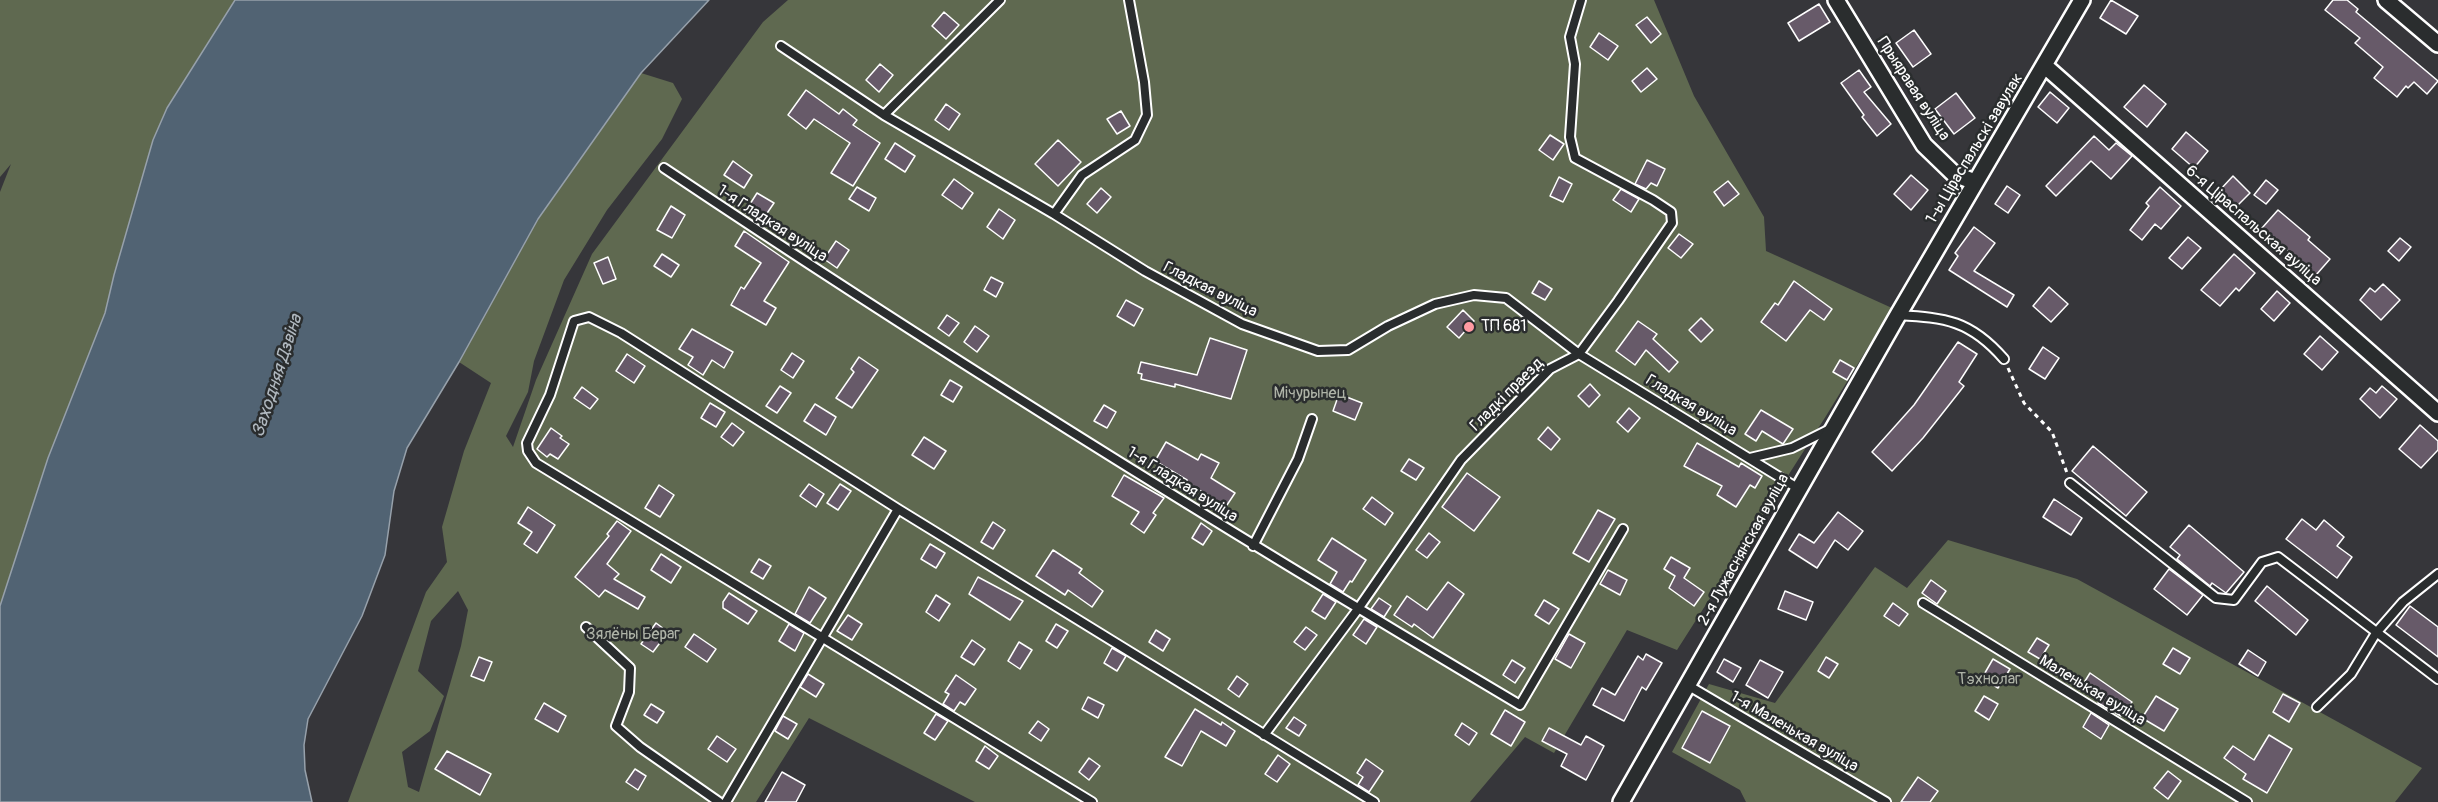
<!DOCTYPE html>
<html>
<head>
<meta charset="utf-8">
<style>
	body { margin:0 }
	canvas { display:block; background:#36363a }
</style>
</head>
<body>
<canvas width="2438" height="802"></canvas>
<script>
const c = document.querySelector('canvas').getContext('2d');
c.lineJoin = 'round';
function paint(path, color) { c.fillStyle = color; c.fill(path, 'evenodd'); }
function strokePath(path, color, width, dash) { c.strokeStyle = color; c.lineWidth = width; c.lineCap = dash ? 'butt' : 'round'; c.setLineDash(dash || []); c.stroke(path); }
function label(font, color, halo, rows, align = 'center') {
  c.font = font + ' Pangolin,sans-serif'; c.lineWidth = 5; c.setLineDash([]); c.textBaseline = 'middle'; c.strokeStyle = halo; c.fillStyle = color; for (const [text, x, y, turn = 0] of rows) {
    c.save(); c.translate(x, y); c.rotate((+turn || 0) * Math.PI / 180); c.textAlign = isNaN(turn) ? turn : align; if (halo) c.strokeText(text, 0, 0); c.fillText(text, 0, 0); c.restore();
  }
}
paint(new Path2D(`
	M0,0H235L167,108L153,140L114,275L105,313L48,458L0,606V192L11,164L0,177Z
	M788,0H1654L1694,96L1764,217L1766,251L1892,308L1826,416L1677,650L1627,630L1554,753L1525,737L1470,802H975L809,718L756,802H348L426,592L447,562L442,527L464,451L491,383L459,362L538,219L641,73L673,83L682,99L662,139L607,210L564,280L534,361L528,392L506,436L513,447L536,380L592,254L763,22ZM458,591L468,610L461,646L419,792L408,787L402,752L430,731L444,696L418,671L431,621Z
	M1948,540L2077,579L2422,768L2395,802H1746L1740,790L1672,752L1709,684L1775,703L1875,567L1907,588Z`), '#5f6950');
const water = new Path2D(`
	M235,0H709L641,73L538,219L459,362L407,448L394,491L385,555L362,616L308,719L304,745L305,770L312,802H0V606L48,458L105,313L114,275L153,140L167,108Z`);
paint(water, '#516373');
strokePath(water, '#97a1ab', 1.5);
const building = new Path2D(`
	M2111,0L2138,16L2126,34L2100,18Z
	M2333,0H2347L2358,9L2356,12L2438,81L2427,94L2414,82L2408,88L2406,86L2397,97L2374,78L2383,67L2355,43L2360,38L2325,10Z
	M1819,4L1830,22L1799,41L1788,23Z
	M944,12L959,25L946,39L932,26Z
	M1647,17L1661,34L1651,43L1636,25Z
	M1914,30L1931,54L1913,67L1896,43Z
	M1599,33L1618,46L1608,60L1590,47Z
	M880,64L893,75L879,92L866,80Z
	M1647,68L1657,79L1641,92L1632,81Z
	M1859,70L1871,87L1864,92L1891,124L1877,136L1862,117L1864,115L1841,83Z
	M2144,85L2166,104L2147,127L2124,107Z
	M806,90L839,114L843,109L857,120L853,125L880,143L853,186L831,173L850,143L814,119L806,129L788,115Z
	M2050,92L2069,108L2057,123L2038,107Z
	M1956,93L1975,118L1954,134L1935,109Z
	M946,104L960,114L949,130L935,120Z
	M1121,111L1130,126L1117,134L1107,119Z
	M2186,132L2208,151L2194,168L2172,149Z
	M1550,135L1564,144L1553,160L1539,150Z
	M2094,136L2109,150L2116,143L2132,156L2111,179L2091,161L2056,196L2046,186Z
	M1058,140L1081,162L1058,186L1035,164Z
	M895,143L915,156L905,172L885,159Z
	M1647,160L1665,169L1657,186L1651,183L1646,189L1635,184Z
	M733,161L752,175L744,188L724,175Z
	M1911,175L1928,190L1911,210L1894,194Z
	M2233,176L2250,193L2236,207L2219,191Z
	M1559,177L1572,184L1563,202L1550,196Z
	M954,179L973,193L962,209L942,195Z
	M2266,180L2278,190L2266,204L2254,195Z
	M1728,181L1739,194L1724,206L1714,192Z
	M2007,186L2020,195L2008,213L1995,204Z
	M857,187L876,198L869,211L849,199Z
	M2160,187L2181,206L2161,229L2155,224L2142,240L2130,230L2149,206L2146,203Z
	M1101,188L1111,197L1097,213L1087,204Z
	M1621,189L1639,199L1631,212L1613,200Z
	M757,193L774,203L761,222L745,212Z
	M671,206L685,215L672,238L657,230Z
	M999,209L1015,220L1003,239L987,227Z
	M2278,210L2310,237L2308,240L2330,259L2316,275L2262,228Z
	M1974,227L1995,243L1974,271L2014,295L2007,307L1949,270L1958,256L1955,253Z
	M744,231L789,262L764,301L776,308L766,325L731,305L741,287L744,289L761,263L735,246Z
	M1679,234L1693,244L1681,258L1668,248Z
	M2188,237L2201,248L2182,269L2169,258Z
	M2400,238L2411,247L2399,261L2388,251Z
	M836,241L849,250L837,268L824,259Z
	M662,254L679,265L671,277L654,266Z
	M2234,254L2255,273L2239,291L2236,288L2220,306L2201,290Z
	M608,257L616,279L603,284L594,263Z
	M991,277L1003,283L996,297L984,290Z
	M1539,281L1552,289L1545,300L1532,293Z
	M1794,281L1832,309L1824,320L1810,310L1786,341L1761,322L1775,303L1778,305Z
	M2383,284L2400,300L2381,320L2360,300L2370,288L2375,292Z
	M2049,287L2068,304L2051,322L2033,306Z
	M2277,291L2290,303L2274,321L2261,309Z
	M1126,300L1143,309L1134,326L1117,316Z
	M1463,310L1474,321L1459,338L1447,327Z
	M947,315L959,323L949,336L938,328Z
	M1701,318L1713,330L1701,342L1689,330Z
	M1638,321L1657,334L1653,339L1678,362L1669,372L1646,350L1635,365L1616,351Z
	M975,326L989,336L977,352L964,342Z
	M692,329L733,352L724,368L712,360L703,375L688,365L693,357L679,349Z
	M2320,336L2338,352L2322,370L2304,354Z
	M1210,338L1247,350L1231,399L1175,384V387L1141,379L1142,374L1138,373L1141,362L1197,375Z
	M1958,342L1977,354L1959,382L1964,386L1923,438L1892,471L1872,452L1914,405Z
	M2043,347L2059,358L2045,379L2029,369Z
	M792,353L804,361L793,378L781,370Z
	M627,354L645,366L634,383L616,371Z
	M859,357L878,370L852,408L836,398L854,372L851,369Z
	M1840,360L1854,368L1847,380L1833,372Z
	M950,380L962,387L953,402L941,395Z
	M1590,384L1600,395L1589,407L1578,396Z
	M780,386L791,393L777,413L766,406Z
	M2382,386L2397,399L2380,418L2360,399L2370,388L2376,393Z
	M582,387L598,399L590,409L574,398Z
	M1339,394L1362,403L1355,420L1333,411Z
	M710,403L725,412L716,427L701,418Z
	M815,404L836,417L826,435L804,421Z
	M1104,405L1116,412L1107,428L1094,421Z
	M1629,408L1640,418L1628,432L1617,422Z
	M1761,410L1793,429L1783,444L1762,431L1756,441L1745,434Z
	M732,423L744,432L733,446L721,437Z
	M2420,425L2438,441V450L2421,468L2399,449Z
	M1548,427L1560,439L1551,450L1538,439Z
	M551,428L562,436L560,438L569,444L558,459L550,454L547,457L537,449Z
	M924,437L946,451L934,469L912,455Z
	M1166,442L1198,460L1201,454L1219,463L1211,478L1235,493L1225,508L1210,499V496L1186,483L1187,480L1155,461Z
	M1697,443L1739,467L1741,463L1762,476L1755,488L1750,485L1736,507L1717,495L1722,486L1684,466Z
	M2093,446L2147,492L2126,516L2072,471Z
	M1409,459L1424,468L1416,480L1401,471Z
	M1467,473L1500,497L1474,531L1442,507Z
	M1124,475L1164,498L1153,513L1156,515L1144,533L1131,524L1139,512L1112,496Z
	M809,484L824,494L816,507L800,496Z
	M840,484L851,491L838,510L827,503Z
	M659,485L674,495L660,517L645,508Z
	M1372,497L1393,513L1385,525L1363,509Z
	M2054,499L2082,518L2071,535L2043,517Z
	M528,507L555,525L537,553L524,544L532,532L518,523Z
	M1598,510L1615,519L1589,562L1573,553Z
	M1838,512L1863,531L1848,550L1835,540L1817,568L1789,550L1799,534L1814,543Z
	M2302,519L2316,530L2324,520L2344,537L2337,546L2352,557L2337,578L2286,539Z
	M617,521L631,531L607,564L619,574L614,579L645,597L638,609L605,590L599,597L575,577L609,536L607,534Z
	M993,522L1005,530L993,549L981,542Z
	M1201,523L1212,531L1203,545L1192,538Z
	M2189,525L2244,572L2226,593L2212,583L2210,586L2177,559L2180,555L2170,547Z
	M1429,533L1440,542L1427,558L1416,550Z
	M1332,538L1366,560L1352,582L1350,581L1343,592L1330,584L1337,572L1318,560Z
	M930,544L945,553L936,568L921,559Z
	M1053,550L1082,569L1079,573L1103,591L1092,607L1068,590L1065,595L1036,576Z
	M661,554L681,567L671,583L651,570Z
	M1671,557L1690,568L1684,578L1704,592L1694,606L1669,588L1675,576L1664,569Z
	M759,559L771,566L763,579L751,572Z
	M2169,569L2203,595L2187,615L2154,589Z
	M1608,570L1627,580L1620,595L1600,584Z
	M978,577L1023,601L1010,620L969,594Z
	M1931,580L1946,591L1937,604L1922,593Z
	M1448,582L1464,594L1433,638L1414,624L1412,627L1394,615L1407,596L1427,610Z
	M2267,586L2308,620L2296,635L2255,601Z
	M809,587L826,598L810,623L795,614Z
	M1785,591L1813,602L1806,620L1778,609Z
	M729,593L757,611L748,624L723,608V602Z
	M1323,594L1336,602L1325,619L1312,611Z
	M936,595L950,604L939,621L926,612Z
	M1379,598L1391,606L1384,617L1371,609Z
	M1544,600L1559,609L1549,624L1535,615Z
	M1893,603L1908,614L1899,626L1884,616Z
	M2410,606L2438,627V657L2396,625Z
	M848,615L862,624L852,640L837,631Z
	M1364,619L1377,627L1366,644L1353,635Z
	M656,623L668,632L653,652L641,644Z
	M789,624L804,633L795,651L779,641Z
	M1056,624L1068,631L1057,648L1046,641Z
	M1306,627L1317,635L1305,650L1294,642Z
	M1156,630L1170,639L1163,651L1149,642Z
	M694,634L716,649L707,662L685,647Z
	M1569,634L1585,643L1571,668L1555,659Z
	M2037,638L2049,645L2040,659L2028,652Z
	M972,640L985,649L974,665L961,657Z
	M1019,642L1032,650L1020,669L1008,661Z
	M1112,648L1126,656L1117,671L1104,663Z
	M2173,648L2190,658L2180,674L2163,664Z
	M2248,650L2266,662L2258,676L2239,664Z
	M1646,654L1662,663L1646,690L1642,687L1624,721L1593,705L1602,688L1615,695L1638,656L1643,660Z
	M479,657L492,662L484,681L471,676Z
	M1826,657L1838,664L1829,678L1818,671Z
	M1724,659L1741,668L1733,682L1717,672Z
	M1993,659L2010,669L1998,688L1982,678Z
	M1512,660L1525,668L1515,683L1503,675Z
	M1760,660L1783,672L1768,698L1746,685Z
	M2090,673L2132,702L2121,716L2098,703L2101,698L2082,686Z
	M808,674L824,684L816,697L800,687Z
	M956,675L976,689L965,705L960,702L954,711L943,704L949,694L945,692Z
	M1237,676L1248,684L1239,697L1228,689Z
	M2283,694L2300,703L2289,722L2273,712Z
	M1984,696L1998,704L1989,720L1975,711Z
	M2156,696L2178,709L2164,731L2142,718Z
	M1088,697L1104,705L1098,718L1082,709Z
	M544,703L566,716L558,732L535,719Z
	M651,704L664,712L657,723L644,715Z
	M1195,709L1221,725L1222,722L1235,731L1226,746L1201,731L1182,766L1165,757Z
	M1505,710L1525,722L1511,746L1491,734Z
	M1702,711L1730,726L1710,763L1682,748Z
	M2091,713L2109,725L2101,739L2083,727Z
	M936,714L948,721L935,740L924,733Z
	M783,716L797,724L788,739L775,731Z
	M1294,717L1306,725L1299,736L1286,728Z
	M1038,721L1049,729L1041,741L1029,733Z
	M1462,723L1477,733L1469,745L1455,735Z
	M1549,728L1581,745L1586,736L1604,746L1586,780L1561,766L1567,754L1542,741Z
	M2269,735L2292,749L2267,793L2243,779L2246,774L2224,758L2233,746L2254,760Z
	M717,736L736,749L727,762L708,749Z
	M985,746L998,756L989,769L976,761Z
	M447,751L491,774L480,795L435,769Z
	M1278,755L1290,764L1277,782L1265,774Z
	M1089,758L1100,766L1089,780L1079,772Z
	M1366,759L1383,771L1369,792L1358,785L1363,777L1357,773Z
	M635,769L646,776L638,790L626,782Z
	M2168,771L2181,781L2168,799L2154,788Z
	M782,772L805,785L796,802H765Z
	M1918,777L1938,791L1930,802H1901Z`);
paint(building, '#675a69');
strokePath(building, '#fff', 1.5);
const lane = new Path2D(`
	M781,46L884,115L1054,214L1145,271L1242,324L1318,351L1348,350L1388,326L1435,304L1474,295L1506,298L1579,354L1799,489
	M884,115L1000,0
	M664,168C943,355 1230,533 1520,705L1623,529
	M1054,214L1082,175L1135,140L1147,115L1144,82L1129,0
	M1898,315C1946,318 1970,320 2004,359
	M1750,458L1792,448L1830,429
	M2070,483L2216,598L2234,600L2262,562L2278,557L2438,679
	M1253,546L1298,459L1312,419
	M1923,603L2247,802
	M586,627L630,668L629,692L616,726L640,747L719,802
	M1689,686L1886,802
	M2317,707L2351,674L2376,633L2403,602L2438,574
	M1264,735L1358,609L1461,460L1550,369L1579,354L1618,301L1672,223L1671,212L1653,200L1575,158L1570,137L1575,64L1570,37L1581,0
	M726,802L898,509
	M1092,802L536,463L528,451L527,443L550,395L574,321L589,317L621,333L898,509L1374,802`);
const street = new Path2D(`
	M1836,0L1924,145L1954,174L1975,182
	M2386,0L2438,44
	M2045,66L2438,413
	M1621,802L1898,315L2082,0`);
strokePath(lane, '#fff', 12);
strokePath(street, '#fff', 20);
strokePath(new Path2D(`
	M2008,368L2024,403L2052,432L2067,473`), '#fff', 3, [4.5, 4.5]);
strokePath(lane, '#2a2d2e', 8);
strokePath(street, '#2a2d2e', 15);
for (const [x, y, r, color] of [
	[1469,327,6,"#ff9aa2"]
]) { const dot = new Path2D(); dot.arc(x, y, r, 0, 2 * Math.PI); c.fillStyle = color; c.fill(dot); strokePath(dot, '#2a2d2e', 2); }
label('16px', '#fff', '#2a2d2e', [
	["Прыяравая вуліца",1913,89,57],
	["1-ы Ціраспальскі завулак",1975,149,-59],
	["1-я Гладкая вуліца",772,224,33],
	["6-я Ціраспальская вуліца",2253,226,41],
	["Гладкая вуліца",1210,290,27],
	["Гладкі праезд",1507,395,-45],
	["Гладкая вуліца",1691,406,31],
	["1-я Гладкая вуліца",1182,485,32],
	["2-я Лужаснянская вуліца",1744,550,-61],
	["Маленькая вуліца",2092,691,31],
	["1-я Маленькая вуліца",1794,732,30]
]);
label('16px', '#fff', '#2a2d2e', [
	["ТП 681",1481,327]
], 'left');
label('16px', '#afb4a8', '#2a2d2e', [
	["Мічурынец",1310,394],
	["Зялёны Бераг",633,635],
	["Тэхнолаг",1989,680]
]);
label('italic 18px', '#b1b9c0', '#2a2d2e', [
	["Заходняя Дзвіна",278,376,-72]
]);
</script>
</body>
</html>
